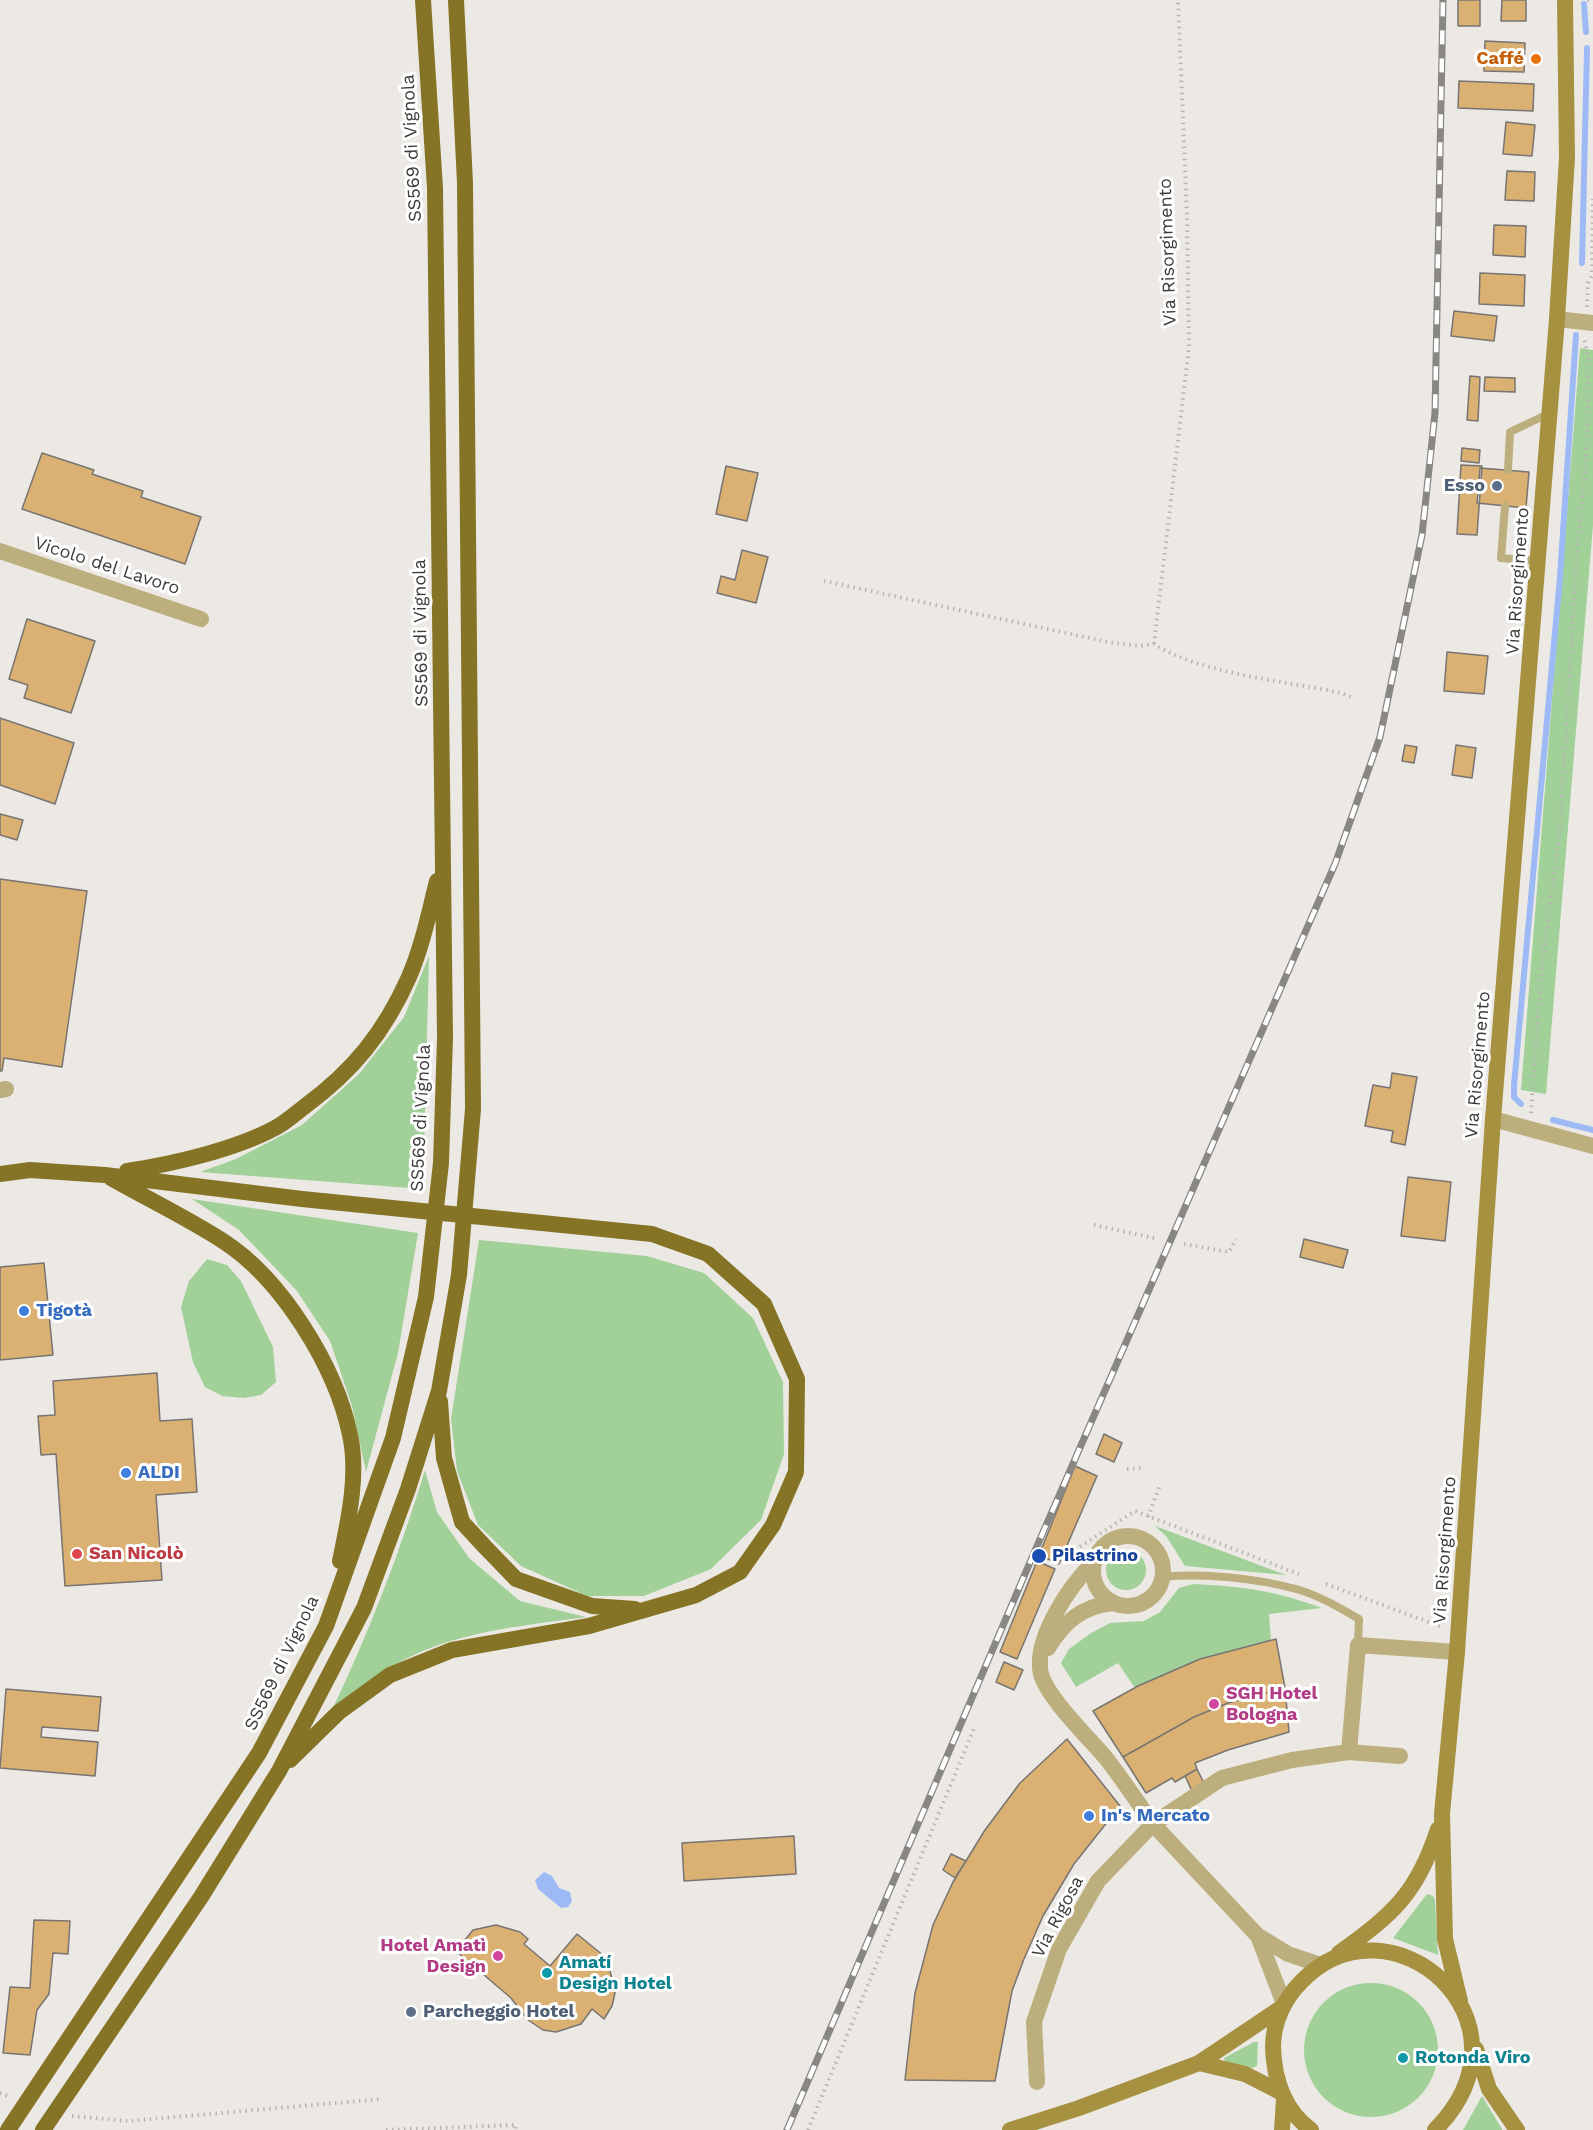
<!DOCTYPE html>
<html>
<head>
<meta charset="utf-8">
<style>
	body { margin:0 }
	canvas { display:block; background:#ece9e5 }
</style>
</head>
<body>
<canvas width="1593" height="2130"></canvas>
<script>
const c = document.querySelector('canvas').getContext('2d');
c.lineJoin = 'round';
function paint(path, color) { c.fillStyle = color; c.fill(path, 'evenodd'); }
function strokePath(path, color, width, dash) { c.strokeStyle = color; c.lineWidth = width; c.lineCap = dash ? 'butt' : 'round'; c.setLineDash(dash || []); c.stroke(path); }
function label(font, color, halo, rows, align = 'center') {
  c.font = font + ' "Work Sans",sans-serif'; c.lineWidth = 6; c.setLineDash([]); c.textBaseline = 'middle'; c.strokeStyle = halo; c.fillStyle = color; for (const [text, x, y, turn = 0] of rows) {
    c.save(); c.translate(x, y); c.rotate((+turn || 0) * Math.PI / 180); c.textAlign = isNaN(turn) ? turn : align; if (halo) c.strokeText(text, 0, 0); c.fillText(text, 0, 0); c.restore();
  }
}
paint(new Path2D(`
	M1580,348L1593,350V525L1546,1094L1521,1090Z
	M429,956L423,1189L200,1172L236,1159L302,1125L359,1074L404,1017Z
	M192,1199L418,1233L398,1353L366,1472L352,1406L330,1341L297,1291L239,1230Z
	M479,1240L647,1256L704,1273L753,1318L783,1382L784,1454L761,1520L711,1569L644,1596H587L521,1566L478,1525L457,1471L451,1419Z
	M207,1259L227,1265L241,1281L273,1347L276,1382L261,1395L244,1398L222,1396L205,1387L193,1362L181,1307L189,1281Z
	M425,1470L437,1512L469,1558L520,1601L586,1617C530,1625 469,1630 416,1654C385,1668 358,1688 332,1710C369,1632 400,1552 425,1470Z
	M1155,1526L1286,1575L1185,1566L1166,1536Z
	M1106 1570a20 20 0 1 1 40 0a20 20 0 1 1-40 0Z
	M1193,1584C1240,1586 1277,1591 1322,1608L1269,1614L1271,1640L1200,1659L1135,1688L1118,1663L1076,1687L1061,1663L1069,1649L1091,1633L1110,1623L1144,1621L1160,1612L1179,1588Z
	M1427,1894L1433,1896L1435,1900L1438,1955L1393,1938Z
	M1304 2050a67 67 0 1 1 134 0a67 67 0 1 1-134 0Z
	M1254,2042H1258L1257,2066L1252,2068L1225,2062L1224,2058Z
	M1482,2096L1502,2129V2130H1463Z`), '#a1d199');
paint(new Path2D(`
	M544,1872L552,1876L559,1888L570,1892L572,1901L568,1907L561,1908L538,1889L535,1880Z`), '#9dbaf6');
strokePath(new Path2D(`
	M1584,4L1586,32
	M1582,263L1587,48
	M1521,1104L1514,1097V1085L1560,577L1576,335
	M1553,1120L1593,1130`), '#9dbaf6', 6);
const building = new Path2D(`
	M1458,0H1480V26H1458Z
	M1502,0H1526V21H1501Z
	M1485,41L1525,43L1524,72L1484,71Z
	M1459,81L1534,84L1533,111L1458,108Z
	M1506,122L1535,125L1532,156L1503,154Z
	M1507,171L1535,172L1534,201L1505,200Z
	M1494,225L1526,226L1525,257L1493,255Z
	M1480,273L1525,275L1524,306L1479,304Z
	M1454,311L1497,316L1494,341L1451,336Z
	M1470,376L1480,377L1478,421L1467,420Z
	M1485,377L1515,378V392L1484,391Z
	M1462,448L1480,450L1479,463L1461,461Z
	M42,453L94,470L92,474L143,491L141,497L201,517L185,564L22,509Z
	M1461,465L1482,466L1477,535L1457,534Z
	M726,466L758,473L747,521L716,514Z
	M1480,468L1529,472L1526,508L1477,503Z
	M742,550L768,557L756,603L717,593L721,576L735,580Z
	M27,619L95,641L71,713L24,698L28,685L9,679Z
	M1447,652L1488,656L1484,694L1444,691Z
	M0,718L74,743L55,804L0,785Z
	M1405,745L1417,747L1414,763L1402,761Z
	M1456,745L1476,748L1472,778L1452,775Z
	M0,814L23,820L17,840L0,835Z
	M0,879L87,891L62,1067L4,1058L2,1071H0Z
	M1392,1073L1417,1077L1405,1145L1391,1142L1393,1131L1365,1126L1373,1085L1390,1088Z
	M1408,1177L1451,1182L1445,1241L1401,1236Z
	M1304,1239L1348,1250L1343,1268L1300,1257Z
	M44,1263L53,1355L0,1360V1267Z
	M157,1373L160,1421L192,1419L197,1492L156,1495L162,1580L65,1586L56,1454L41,1455L38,1416L55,1415L53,1381Z
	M1104,1434L1122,1443L1114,1462L1096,1454Z
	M1075,1466L1097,1476L1059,1564L1039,1555Z
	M1037,1561L1055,1569L1017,1659L1000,1652Z
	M1276,1639L1285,1688L1228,1703L1194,1717L1123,1757L1093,1711L1138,1686L1200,1659Z
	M1004,1662L1023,1670L1014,1690L996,1682Z
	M1285,1688L1289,1732L1228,1750L1195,1763L1197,1769L1175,1782L1172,1778L1146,1793L1123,1757L1194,1717L1228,1703Z
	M6,1689L101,1697L98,1731L42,1727L41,1737L98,1742L95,1776L0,1768Z
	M1067,1739L1120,1806L1074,1864L1043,1916L1024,1959L1012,1991L995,2081L905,2080L915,1993L933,1925L953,1882L985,1830L1020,1783Z
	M1197,1769L1205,1785L1192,1791L1185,1776Z
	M794,1836L796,1874L684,1881L682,1843Z
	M951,1854L966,1861L955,1878L943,1870Z
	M34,1920L70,1921L68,1954L53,1953L49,1994L37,2010L30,2055L3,2053L10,1987L30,1988Z
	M496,1925L520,1932L528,1939L524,1944L550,1966L577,1934L604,1956L609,1966L615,1993L612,2006L604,2019L592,2009L581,2024L556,2032L543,2030L528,2020L511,1998L456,1951L473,1930Z`);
paint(building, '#dab173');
strokePath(building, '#777471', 1.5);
strokePath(new Path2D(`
	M1588,0L1593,3
	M1587,307L1588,283L1592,275L1593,199
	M824,581L1113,643L1140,646L1154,644C1201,674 1286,681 1341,693L1351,697
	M1154,644L1189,347L1187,215L1178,0
	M1531,1113L1541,972L1560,830L1577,550L1586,460L1589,359L1584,338
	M1094,1225L1158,1239
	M1184,1244L1229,1252L1236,1239
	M1127,1469L1144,1468
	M1148,1517L1160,1485
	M1075,1550L1135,1511L1299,1574
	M1326,1584L1442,1627
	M0,2093L10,2097
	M72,2116L128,2121L382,2099
	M386,2130L516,2125L515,2130
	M808,2130L975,1726`), '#b7b5b1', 4, [1.5, 4.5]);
strokePath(new Path2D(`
	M1508,470L1510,432L1550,413
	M1505,506L1501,558L1538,561
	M1162,1577C1205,1573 1255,1578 1296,1589C1318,1595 1340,1608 1359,1619L1358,1645`), '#bcaf7d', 8);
strokePath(new Path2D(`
	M1557,319L1593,323
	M0,551L201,619
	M0,1090L6,1089
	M1493,1119L1593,1146
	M1093 1571a35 35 0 1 1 70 0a35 35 0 1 1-70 0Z
	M1094,1562C1070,1585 1033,1639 1041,1674C1047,1697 1088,1737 1105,1757C1122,1778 1137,1802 1153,1824L1222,1778L1292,1760L1349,1752L1400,1756
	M1048,1648C1064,1622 1082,1606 1113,1603
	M1349,1752L1358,1645L1457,1652
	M1258,1936L1284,2004
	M1037,2082L1034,2022L1059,1949L1098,1881L1153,1824L1257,1935L1288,1954L1321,1965`), '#bcaf7d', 16);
strokePath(new Path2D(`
	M1339,1953C1393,1914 1417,1894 1438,1829
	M1460,2001L1445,1939L1442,1814L1457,1652L1493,1119L1557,319L1567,158L1565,0
	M1476,2049L1489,2089L1517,2130
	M1199,2063L1245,2074L1282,2093
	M1010,2130L1079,2108L1199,2063L1281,2008
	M1282,2130L1284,2099
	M1311,2130C1284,2110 1274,2079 1273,2047C1273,2023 1284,1999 1301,1982C1390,1889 1543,2021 1435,2130`), '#a69140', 16);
strokePath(new Path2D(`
	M127,1171C172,1164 234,1150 275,1128C285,1123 295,1114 304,1107C353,1071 384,1033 409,977C422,947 429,913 437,881
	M0,1174L30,1170L105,1175L302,1199L652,1234L708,1254L764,1304L797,1379L796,1472L773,1525L740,1572L696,1595L589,1626L452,1650L390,1675L339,1712L290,1760
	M111,1178C148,1199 187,1218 223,1241C282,1279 336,1367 350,1435C359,1475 348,1522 340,1561
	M440,1401L444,1458L462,1522L486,1548L516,1579L592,1606L635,1609
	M8,2130L259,1753L326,1626L393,1438L426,1297L441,1163L445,1038L435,188L423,0
	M43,2130L201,1897L279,1771L364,1608L408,1489L439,1391L459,1275L473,1109L465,183L456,0`), '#867426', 16);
const rail = new Path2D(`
	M787,2130L1034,1553L1335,864L1380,737L1422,535L1435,413L1443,0`);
strokePath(rail, '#898784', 7);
strokePath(rail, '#fff', 4.5, [14]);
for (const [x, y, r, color] of [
	[1536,59,6,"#e8710a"],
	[1497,486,6,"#5c6f8a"],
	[24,1311,6,"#3f7fe0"],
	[126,1473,6,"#3f7fe0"],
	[77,1554,6,"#e0444e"],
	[1039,1556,8,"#1a4fb4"],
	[1214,1704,6,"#d1479c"],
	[1089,1816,6,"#3f7fe0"],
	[498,1956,6,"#d1479c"],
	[547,1973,6,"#0f9aa8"],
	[411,2012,6,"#5c6f8a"],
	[1403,2058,6,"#0f9aa8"]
]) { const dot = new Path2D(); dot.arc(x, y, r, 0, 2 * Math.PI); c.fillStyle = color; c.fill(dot); strokePath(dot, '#fff', 2); }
label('bold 18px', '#c56008', '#fff', [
	["Caffé",1524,59]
], 'right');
label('18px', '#3d3c3a', '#fff', [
	["SS569 di Vignola",412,148,-93],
	["Via Risorgimento",1168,252,-92],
	["Vicolo del Lavoro",107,566,18],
	["Via Risorgimento",1518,581,-86],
	["SS569 di Vignola",421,633,-91],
	["Via Risorgimento",1478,1065,-85],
	["SS569 di Vignola",421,1118,-87],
	["Via Risorgimento",1445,1550,-86],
	["SS569 di Vignola",282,1663,-64],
	["Via Rigosa",1058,1917,-62]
]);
label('bold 18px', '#4e5e75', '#fff', [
	["Esso",1485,486],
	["Parcheggio Hotel",423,2012,"left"]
], 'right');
label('bold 18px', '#366cbe', '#fff', [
	["Tigotà",36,1311],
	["ALDI",138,1473],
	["In's Mercato",1101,1816]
], 'left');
label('bold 18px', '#be3a42', '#fff', [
	["San Nicolò",89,1554]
], 'left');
label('bold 18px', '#164399', '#fff', [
	["Pilastrino",1052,1556]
], 'left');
label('bold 18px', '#b23c85', '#fff', [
	["SGH Hotel",1226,1694],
	["Bologna",1226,1715],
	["Hotel Amatì",486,1946,"right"],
	["Design",486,1967,"right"]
], 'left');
label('bold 18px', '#0d838f', '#fff', [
	["Amatí",559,1963],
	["Design Hotel",559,1984],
	["Rotonda Viro",1415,2058]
], 'left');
</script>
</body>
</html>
